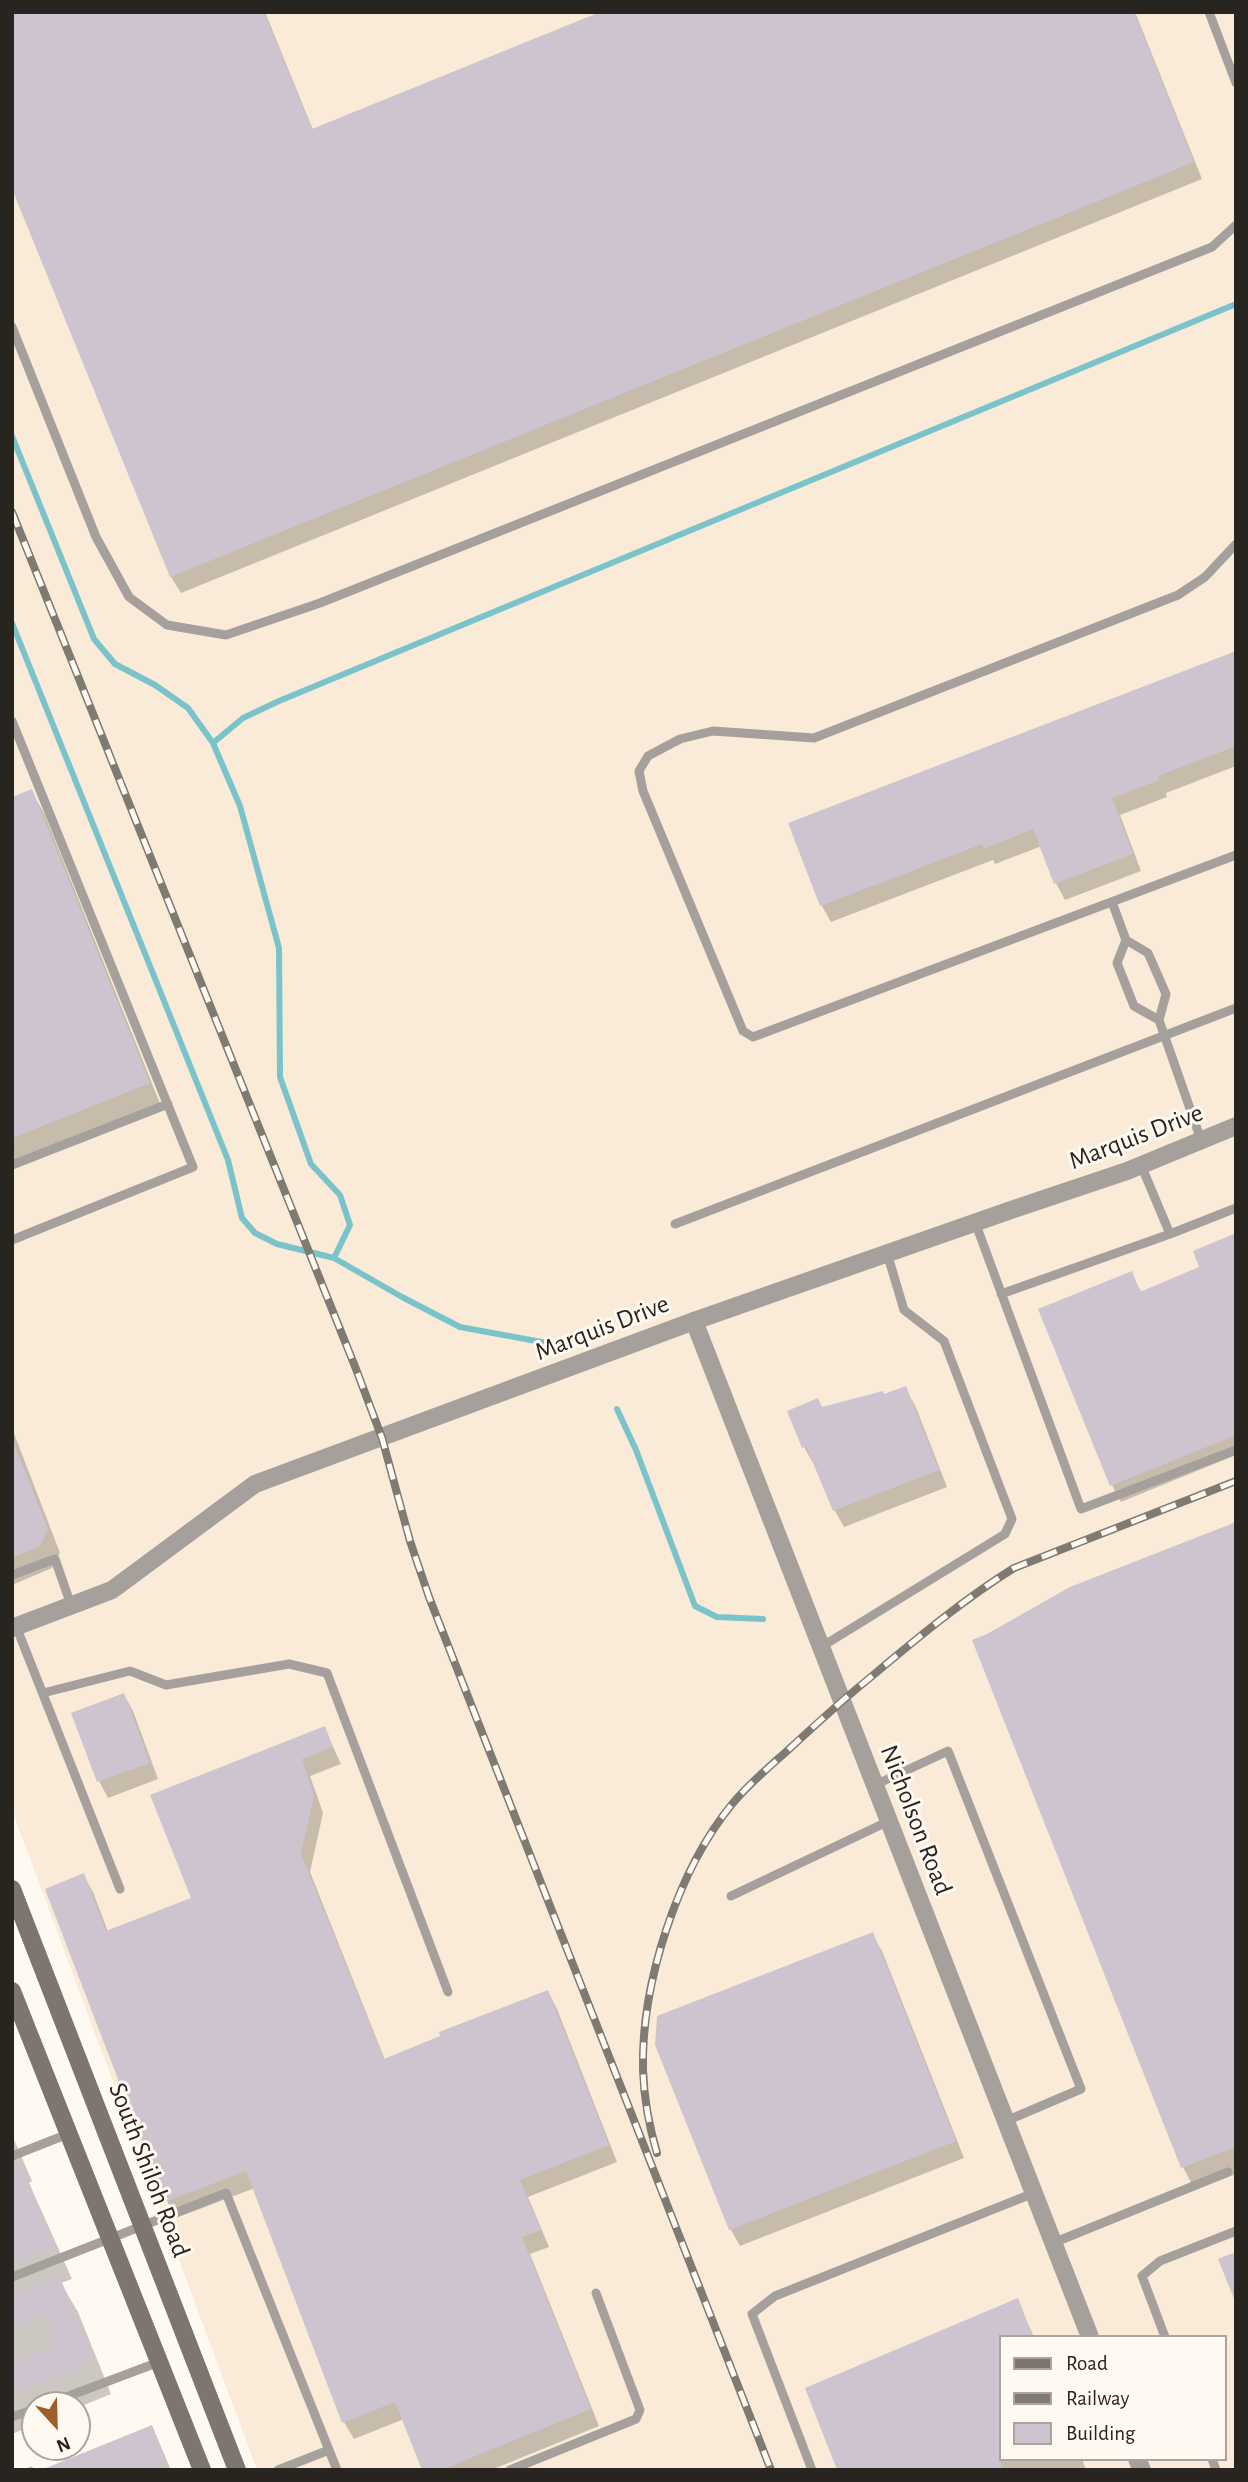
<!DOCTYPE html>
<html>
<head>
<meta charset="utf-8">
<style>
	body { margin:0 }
	#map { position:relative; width:1248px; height:2482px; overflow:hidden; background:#fff9f1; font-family:"Alegreya Sans",sans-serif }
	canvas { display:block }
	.frame { position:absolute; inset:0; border:14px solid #282520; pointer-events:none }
	.legend { position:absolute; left:999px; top:2335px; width:228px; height:126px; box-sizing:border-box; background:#fff9f1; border:2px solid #a9a49d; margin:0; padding:9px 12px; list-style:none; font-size:21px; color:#282520 }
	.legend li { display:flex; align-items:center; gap:14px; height:35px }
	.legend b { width:35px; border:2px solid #a9a49d }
	.north { position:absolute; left:21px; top:2391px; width:70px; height:70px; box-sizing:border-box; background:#fff9f1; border:2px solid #a9a49d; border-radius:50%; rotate:158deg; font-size:19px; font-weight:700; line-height:28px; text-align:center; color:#282520 }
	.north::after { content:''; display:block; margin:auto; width:24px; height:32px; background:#9e5e28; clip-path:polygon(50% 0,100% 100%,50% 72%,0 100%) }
</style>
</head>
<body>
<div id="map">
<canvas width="1248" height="2482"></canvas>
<div class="frame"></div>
<ul class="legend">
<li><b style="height:9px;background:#7d766f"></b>Road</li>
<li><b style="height:9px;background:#7e7a74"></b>Railway</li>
<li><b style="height:19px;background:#cec4d0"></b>Building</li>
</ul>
<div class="north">N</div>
</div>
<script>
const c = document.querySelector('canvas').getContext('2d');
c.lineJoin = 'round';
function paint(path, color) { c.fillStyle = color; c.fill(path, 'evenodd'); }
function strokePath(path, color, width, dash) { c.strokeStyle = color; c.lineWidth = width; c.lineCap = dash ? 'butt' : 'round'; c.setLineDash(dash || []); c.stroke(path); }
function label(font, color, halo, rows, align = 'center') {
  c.font = font + ' "Alegreya Sans",sans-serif'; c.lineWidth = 6; c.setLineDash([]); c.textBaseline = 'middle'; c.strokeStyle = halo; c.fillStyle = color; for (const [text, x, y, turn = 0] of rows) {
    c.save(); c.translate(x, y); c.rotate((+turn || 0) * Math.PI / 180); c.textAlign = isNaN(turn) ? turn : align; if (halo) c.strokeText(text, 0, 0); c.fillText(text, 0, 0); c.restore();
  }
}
paint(new Path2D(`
	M12,12H1236V2470H257L12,1810ZM1001,2337H1225V2459H1001Z`), '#f9ebd7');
paint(new Path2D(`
	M12,12H265L313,130L605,12H1135L1202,179L181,593L171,577L12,185Z
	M1236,653V766L1166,793L1167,797L1120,815L1141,871L1065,900L1056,883L1042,846L995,864L993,860L831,922L822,906L790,824Z
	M31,791L44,813L161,1106L12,1165V799Z
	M1236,1235V1455L1121,1502L1112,1485L1041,1310L1131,1274L1142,1293L1202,1268Z
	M905,1389L915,1405L947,1487L844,1527L835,1511L815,1463H813L804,1447L823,1409L884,1396Z
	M12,1428L60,1553L52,1568L12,1585Z
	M1236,1523V2174L1195,2190L1183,2167L974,1641Z
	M124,1695L133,1711L158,1779L108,1798L99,1781Z
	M324,1728L341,1764L310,1776L323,1813L310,1872L385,2060L548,1992L557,2009L617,2162L528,2197L549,2247L530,2254L599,2426L491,2470H424L404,2419L354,2439L344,2422L255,2188L176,2218L167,2201L83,1875L93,1892L108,1932L193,1899Z
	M872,1935L882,1951L964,2158L740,2246L731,2230L657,2044Z
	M12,2135L32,2181L29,2183L72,2279L61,2283L78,2312L111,2394L77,2408V2405H35V2425L12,2434Z
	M1017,2300L1034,2337H1001V2459H1082L1086,2470H839Z
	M152,2427L171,2470H44Z
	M32,2466L34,2470H22Z`), '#0003');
strokePath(new Path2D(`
	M12,436L94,639L115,664L155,685L188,708L213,743L240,806L279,948L280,1077L311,1164L340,1195L350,1225L334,1258
	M12,623L228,1160L242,1218L255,1233L277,1244L334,1258L402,1297L460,1327L547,1343
	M213,743L243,718L279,701L1236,304
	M617,1409L636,1450L695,1606L717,1617L763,1619`), '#7bc3ca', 6);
paint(new Path2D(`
	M12,12H264L312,129L600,12H1134L1194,162L170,577L12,189Z
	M1236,651V746L1158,776L1159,780L1112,798L1133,854L1054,884L1033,829L984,849L982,844L820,906L788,823Z
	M32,789L150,1083L12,1138V797Z
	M1236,1233V1435L1110,1486L1038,1309L1132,1271L1140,1292L1199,1267L1193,1251Z
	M906,1386L939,1470L833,1511L806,1446L802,1448L787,1411L818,1398L822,1407L883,1391L884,1394Z
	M12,1439L48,1529L40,1546L12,1558Z
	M1236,1522V2147L1181,2168L972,1640L987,1634L1070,1587Z
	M124,1693L150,1763L97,1782L71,1713Z
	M325,1726L333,1747L302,1759L314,1795L301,1854L384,2059L440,2036L439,2032L548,1990L609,2145L520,2180L541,2230L522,2237L591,2409L441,2470H422L395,2402L342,2423L246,2171L165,2202L45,1889L84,1873L106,1931L191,1898L150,1795Z
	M873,1932L956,2141L729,2230L655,2045L657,2016Z
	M19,2161L54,2246L12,2263V2163Z
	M1236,2252V2301H1235L1218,2259Z
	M60,2277L93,2361L12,2394V2363L57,2345L44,2313L12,2326V2296Z
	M1018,2298L1033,2337H1001V2470H837L805,2388Z
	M152,2425L167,2461L145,2470H41Z`), '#cec4d0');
strokePath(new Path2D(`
	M1209,12L1236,83
	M12,327L96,537L129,597L167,625L226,635L320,603L1212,247L1236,225
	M1236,544L1205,577L1178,595L814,738L713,731L680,739L648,756L639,771L643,791L743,1031L753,1037L1236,855
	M12,721L193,1167L12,1240
	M1112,902L1126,940L1148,953L1166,994L1159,1020
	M1126,940L1117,963L1134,1006L1159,1020L1201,1140
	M12,1165L168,1104
	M1141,1165L1170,1234L1236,1208
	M975,1222L1081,1509L1236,1450
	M675,1224L1236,1008
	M1001,1294L1170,1234
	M12,1575L55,1559L71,1605
	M16,1626L120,1889
	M821,1647L1005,1534L1012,1519L944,1341L904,1310L887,1253
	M43,1693L130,1671L166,1685L289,1664L327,1673L448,1992
	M875,1785L948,1751L1081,2089L1006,2121
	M731,1896L889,1821
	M12,2156L68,2134
	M1053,2243L1228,2172
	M12,2277L226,2193L329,2450L278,2470
	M1165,2337L1142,2276L1160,2261L1236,2231
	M45,2405L159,2362
	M12,2417L35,2409
	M329,2450L337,2470
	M1212,2459L1216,2470
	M510,2470L636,2419L640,2410L596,2293
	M812,2470L752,2314L775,2296L1034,2193`), '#a6a09c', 9);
strokePath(new Path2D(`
	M694,1321L1090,2337
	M1137,2459L1142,2470`), '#a6a09c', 18);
strokePath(new Path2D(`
	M12,1628L112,1590L255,1484L694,1321L1011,1210L1127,1171L1236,1126`), '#a6a09c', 18);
strokePath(new Path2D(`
	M12,1889L237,2470
	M12,1991L202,2470`), '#7d766f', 18);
const rail = new Path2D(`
	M12,512L356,1369L382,1438L410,1541L429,1597L771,2470
	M657,2153C649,2126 644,2098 643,2070C641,1983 678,1869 733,1803C749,1784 768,1768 787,1751C813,1727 839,1703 866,1681C914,1641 961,1601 1014,1568L1236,1481`);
strokePath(rail, '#7e7a74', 8);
strokePath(rail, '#fff9f1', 5, [16]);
label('26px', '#282520', '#fff9f1', [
	["Marquis Drive",1136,1137,-21],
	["Marquis Drive",602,1328,-21],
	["Nicholson Road",916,1820,69],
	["South Shiloh Road",149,2170,69]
]);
</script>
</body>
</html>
